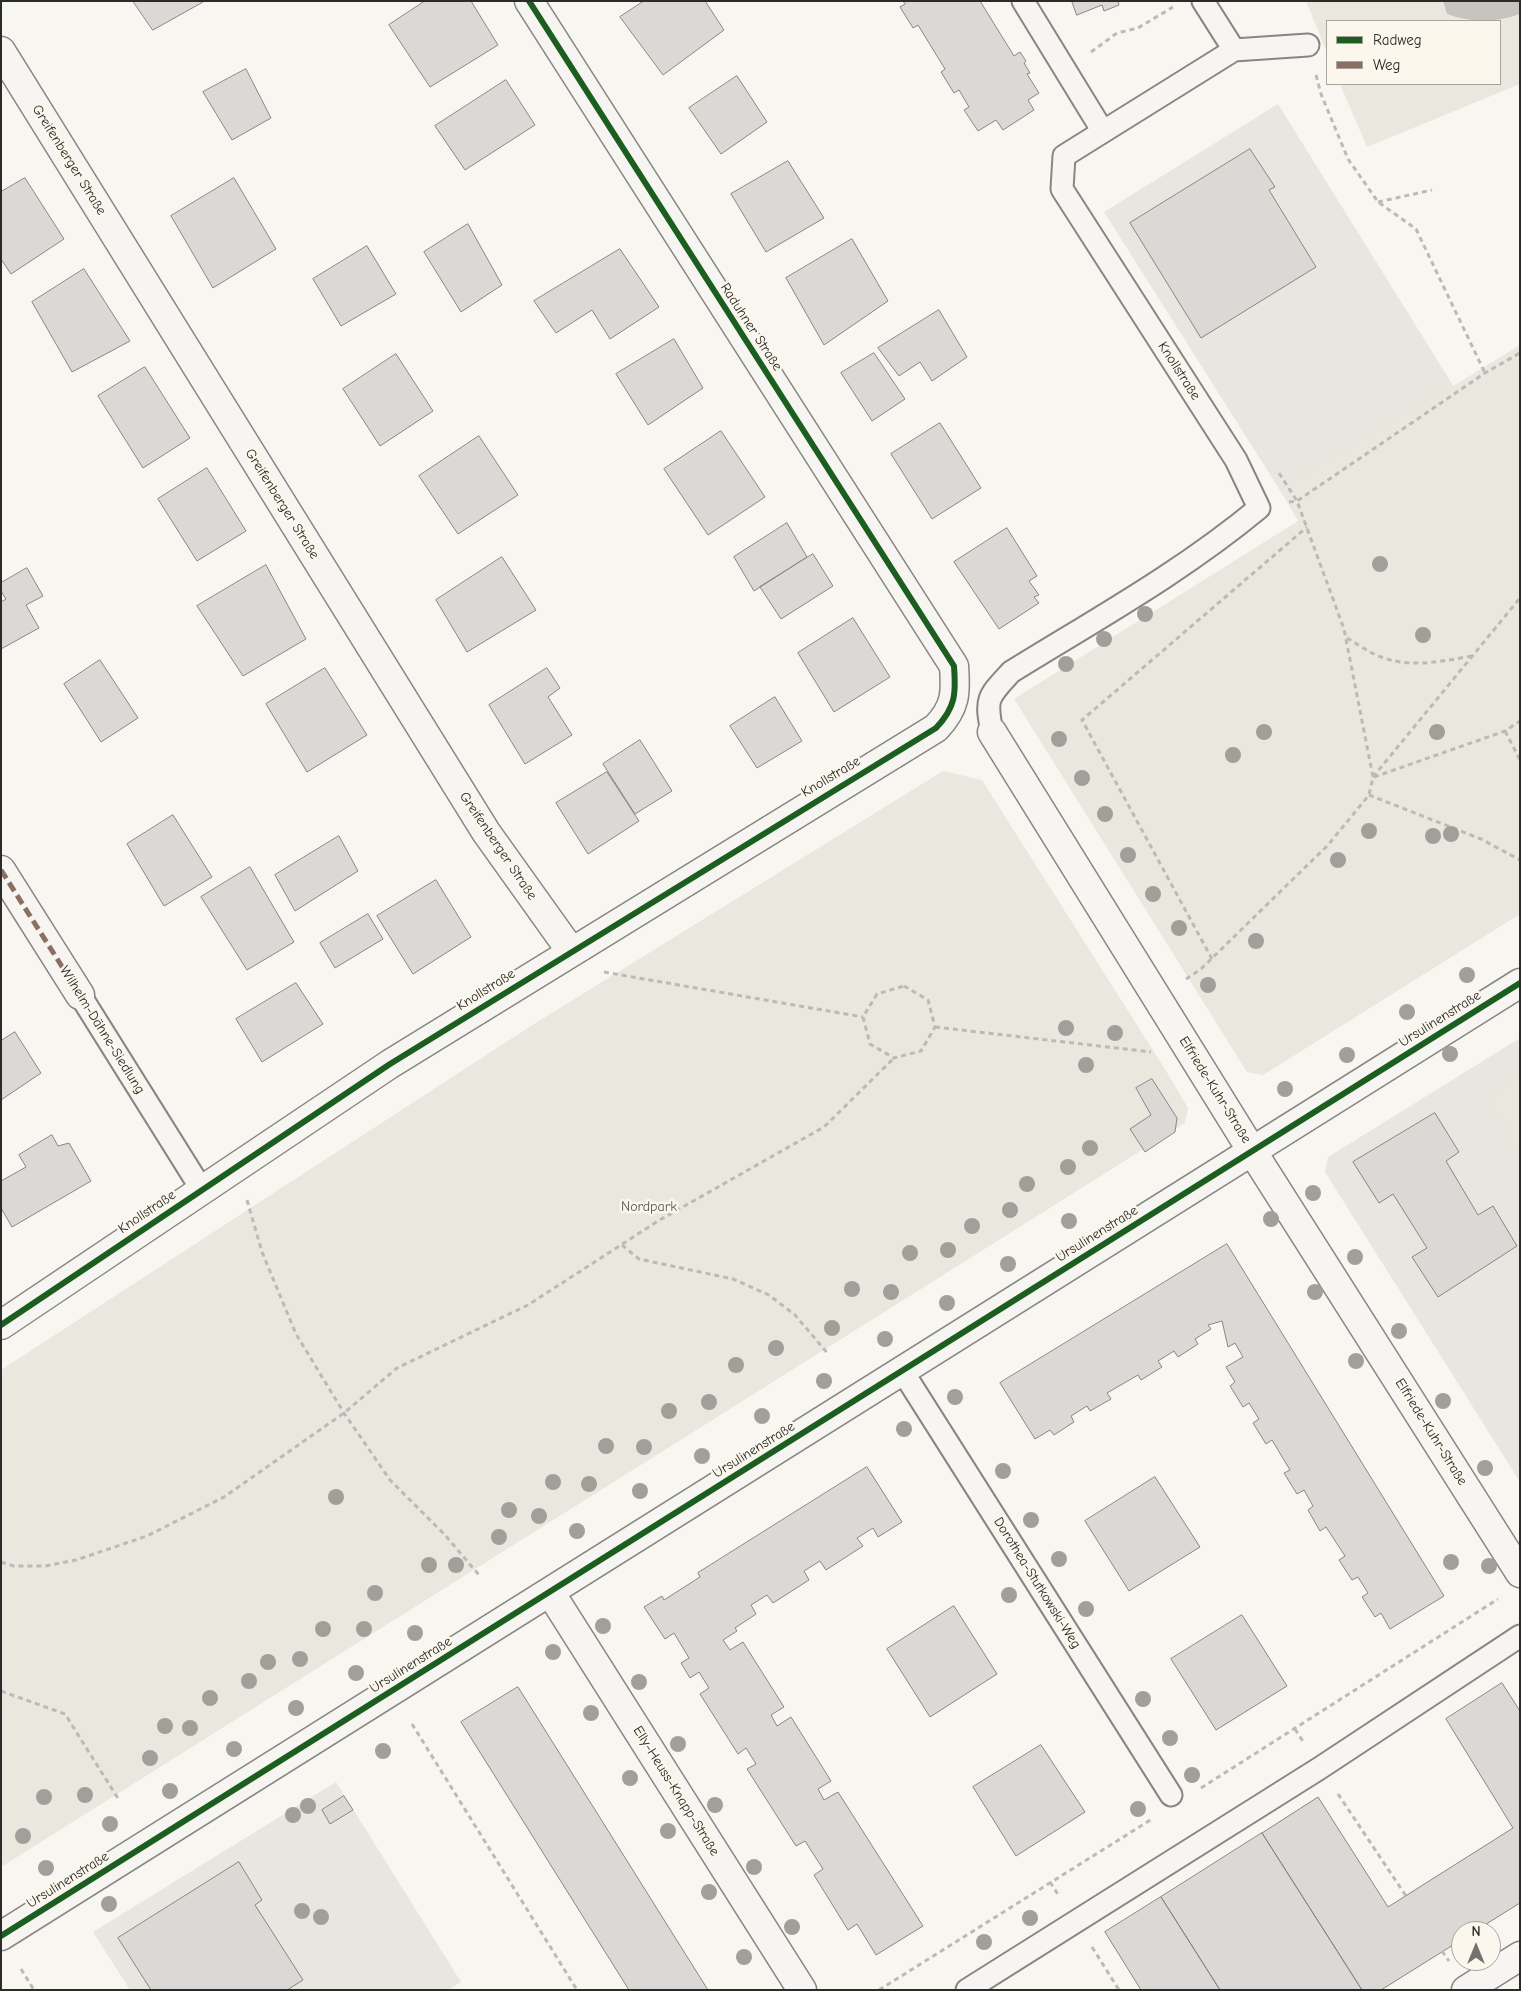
<!DOCTYPE html>
<html>
<head>
<meta charset="utf-8">
<style>
	body { margin:0 }
	#map { position:relative; width:1521px; height:1991px; overflow:hidden; background:#f8f6f0; font-family:"Comic Neue",sans-serif }
	canvas { display:block }
	.frame { position:absolute; inset:0; border:2px solid #2b2b2b; pointer-events:none }
	.legend { position:absolute; left:1326px; top:20px; width:175px; height:65px; box-sizing:border-box; background:#fbf7ec; border:1px solid #a8a59f; margin:0; padding:6px 9px; list-style:none; font-size:15px; color:#2b2b2b }
	.legend li { display:flex; align-items:center; gap:10px; height:25px }
	.legend b { width:25px; border:1px solid #a8a59f }
	.north { position:absolute; left:1451px; top:1921px; width:50px; height:50px; box-sizing:border-box; background:#fbf7ec; border:1px solid #a8a59f; border-radius:50%; rotate:0deg; font-size:14px; font-weight:700; line-height:20px; text-align:center; color:#2b2b2b }
	.north::after { content:''; display:block; margin:auto; width:18px; height:22px; background:#737270; clip-path:polygon(50% 0,100% 100%,50% 72%,0 100%) }
</style>
</head>
<body>
<div id="map">
<canvas width="1521" height="1991"></canvas>
<div class="frame"></div>
<ul class="legend">
<li><b style="height:6px;background:#1b5e20"></b>Radweg</li>
<li><b style="height:6px;background:#8d6e63"></b>Weg</li>
</ul>
<div class="north">N</div>
</div>
<script>
const c = document.querySelector('canvas').getContext('2d');
c.lineJoin = 'round';
function paint(path, color) { c.fillStyle = color; c.fill(path, 'evenodd'); }
function strokePath(path, color, width, dash) { c.strokeStyle = color; c.lineWidth = width; c.lineCap = dash ? 'butt' : 'round'; c.setLineDash(dash || []); c.stroke(path); }
function label(font, color, halo, rows, align = 'center') {
  c.font = font + ' "Comic Neue",sans-serif'; c.lineWidth = 5; c.setLineDash([]); c.textBaseline = 'middle'; c.strokeStyle = halo; c.fillStyle = color; for (const [text, x, y, turn = 0] of rows) {
    c.save(); c.translate(x, y); c.rotate((+turn || 0) * Math.PI / 180); c.textAlign = isNaN(turn) ? turn : align; if (halo) c.strokeText(text, 0, 0); c.fillText(text, 0, 0); c.restore();
  }
}
paint(new Path2D(`
	M1278,104L1454,387L1281,492L1104,212Z
	M1520,1038V1482L1325,1172L1328,1157Z
	M336,1782L461,1982L448,1990H130L93,1932Z`), '#e9e6df');
paint(new Path2D(`
	M1306,1H1520V84L1367,147L1340,84H1500V21H1327V53Z
	M1520,345V914L1263,1075L1247,1072L1014,699L1298,521L1281,492Z
	M943,771L982,780L1166,1071L1188,1108L1185,1123L1,1867V1370L534,1024Z
	M1520,1079V1145L1490,1098Z`), '#e9e7de');
paint(new Path2D(`
	M1443,1H1520V14C1494,23 1473,23 1447,14Z`), '#c6c4bd');
const building = new Path2D(`
	M133,1H202L203,2L153,30Z
	M425,1H471L498,45L430,87L389,25Z
	M644,1H705L724,30L663,75L620,17Z
	M903,1H980L1014,56L1020,52L1026,61L1024,63L1030,73L1027,74L1039,93L1028,100L1034,110L1003,130L996,120L978,131L964,110L969,107L959,90L954,93L941,72L945,69L918,25L913,28L900,7L905,4Z
	M1072,1H1118L1119,5L1104,11L1102,5L1077,15Z
	M246,69L271,118L232,140L203,92Z
	M737,76L767,122L721,154L689,108Z
	M506,80L535,125L465,170L435,126Z
	M1250,149L1275,187L1269,190L1316,267L1201,338L1130,223Z
	M788,161L824,218L766,252L731,194Z
	M25,178L64,239L11,274L1,259V192Z
	M234,178L276,249L213,288L171,216Z
	M468,224L502,285L461,312L424,252Z
	M852,239L888,301L824,345L786,278Z
	M367,246L396,294L341,326L313,279Z
	M620,249L659,307L610,339L592,310L556,333L534,301Z
	M84,269L130,341L72,372L32,302Z
	M939,310L967,357L932,381L920,362L899,376L878,348Z
	M674,339L703,388L648,425L616,374Z
	M874,353L905,399L872,421L841,373Z
	M396,354L433,411L380,446L343,389Z
	M145,367L190,438L143,468L98,396Z
	M940,423L981,488L932,519L891,454Z
	M721,431L765,497L708,535L664,469Z
	M479,436L518,495L458,534L419,476Z
	M207,468L246,531L197,561L158,499Z
	M787,523L807,557L754,591L734,557Z
	M1007,528L1037,576L1029,581L1039,595L1034,597L1039,603L999,629L954,562Z
	M813,554L833,586L781,619L760,587Z
	M502,557L536,610L467,652L436,600Z
	M266,565L306,639L243,676L197,606Z
	M27,568L43,596L26,605L39,628L1,649V602L6,599L1,591V583Z
	M853,618L890,677L834,712L798,653Z
	M100,660L138,718L101,742L64,684Z
	M325,668L367,735L307,772L266,704Z
	M547,668L560,688L548,697L572,735L525,764L489,705Z
	M775,697L802,741L757,768L730,726Z
	M640,740L672,791L635,814L603,764Z
	M607,772L639,821L588,854L556,803Z
	M173,815L212,877L164,906L127,844Z
	M339,836L358,871L295,911L275,875Z
	M250,867L294,942L247,970L201,897Z
	M436,880L471,937L413,974L377,916Z
	M368,914L383,939L335,968L320,943Z
	M296,983L323,1024L262,1062L236,1019Z
	M15,1032L41,1073L1,1100V1041Z
	M1152,1079L1177,1118L1175,1132L1145,1152L1130,1129L1151,1115L1136,1088Z
	M1435,1113L1459,1152L1446,1161L1478,1215L1493,1206L1517,1246L1438,1297L1412,1257L1427,1248L1393,1194L1379,1203L1353,1162Z
	M52,1135L58,1146L69,1143L91,1181L12,1227L1,1208V1181L26,1167L19,1155Z
	M1227,1244L1444,1596L1390,1629L1381,1613L1375,1617L1362,1597L1368,1593L1358,1577L1352,1580L1339,1560L1345,1556L1326,1527L1320,1531L1308,1510L1313,1506L1304,1490L1297,1494L1284,1473L1290,1470L1272,1440L1266,1444L1253,1423L1259,1419L1249,1403L1243,1407L1230,1386L1235,1382L1226,1367L1243,1357L1235,1343L1228,1347L1222,1321L1208,1325L1211,1329L1195,1339L1198,1344L1178,1357L1174,1351L1158,1361L1162,1367L1141,1380L1138,1375L1107,1393L1111,1399L1090,1411L1087,1406L1071,1416L1074,1422L1054,1435L1050,1430L1035,1439L1000,1383Z
	M867,1467L902,1522L878,1537L873,1528L857,1538L863,1546L826,1570L820,1561L804,1571L809,1580L773,1603L767,1595L751,1605L756,1614L735,1628L737,1631L723,1640L730,1650L743,1642L784,1707L771,1715L777,1726L791,1717L831,1781L818,1789L824,1800L838,1792L923,1926L876,1955L857,1924L848,1930L814,1875L823,1869L805,1841L796,1846L747,1769L756,1764L746,1748L738,1754L700,1694L709,1688L699,1672L690,1678L681,1663L689,1658L674,1633L665,1639L644,1607L662,1596L664,1600L700,1577L698,1573Z
	M1155,1477L1200,1547L1129,1591L1085,1521Z
	M954,1606L997,1674L930,1717L887,1649Z
	M1242,1615L1287,1686L1216,1730L1171,1659Z
	M1502,1683L1520,1711V1903L1475,1931H1461V1940L1381,1990H1362L1262,1833L1318,1797L1388,1907L1513,1828L1446,1719Z
	M518,1687L708,1990H629L461,1722Z
	M1041,1745L1085,1812L1016,1856L973,1787Z
	M344,1796L353,1810L330,1824L322,1810Z
	M1262,1833L1362,1990H1220L1161,1897Z
	M239,1862L262,1900L255,1905L303,1980L287,1990H151L118,1938Z
	M1161,1897L1220,1990H1141L1105,1932Z`);
paint(building, '#dbd9d6');
strokePath(building, '#878684', 1);
const service = new Path2D(`
	M1023,1L1102,130
	M1203,1L1234,50
	M992,732C985,698 988,697 1011,672C1095,620 1182,572 1259,508L1236,460L1062,189L1064,156L1234,50L1308,45
	M80,995L202,1190
	M903,1372L1171,1795
	M967,1990L1320,1768L1520,1636`);
const minor = new Path2D(`
	M1,51L486,832L571,951
	M992,732L1252,1151L1520,1573
	M1,870L80,995
	M1,1325L390,1064L936,728C956,707 956,693 954,666L529,1
	M550,1592L802,1990
	M1,1936L1520,983
	M1466,1990L1520,1956`);
strokePath(service, '#878684', 25);
strokePath(minor, '#878684', 31);
strokePath(new Path2D(`
	M1091,52L1117,33L1138,28L1173,7
	M1316,75L1321,94L1348,159L1378,202L1416,229L1485,373
	M1378,202L1432,190
	M1289,502L1297,501L1485,373L1520,353
	M1347,638C1359,645 1371,654 1384,658C1413,668 1443,661 1472,656
	M1505,731L1520,760
	M1373,777L1520,598
	M1374,777L1505,731L1520,721
	M1369,795L1481,839L1520,860
	M1212,959L1082,720L1307,527
	M604,972L863,1017
	M1186,979L1201,969L1328,845L1369,795L1373,777L1344,629L1297,501L1279,473
	M904,986L928,1000L935,1027L921,1051L894,1058L870,1044L863,1017L877,994Z
	M935,1027L1151,1052
	M247,1200L262,1252L296,1334L344,1413L390,1480L445,1535L479,1575
	M622,1245L639,1259L733,1279L769,1295L795,1315L829,1355
	M1,1562L14,1566H45L76,1560L147,1536L224,1497L344,1413L397,1368L528,1305L658,1221L824,1127L894,1058
	M1,1691L65,1714L119,1800
	M412,1724L577,1990
	M1295,1729L1304,1743
	M1201,1788L1498,1599
	M1338,1794L1406,1896
	M1050,1882L1059,1896
	M1092,1947L1119,1990
	M1442,1951L1449,1961
	M21,1969L34,1990
	M879,1990L1152,1819`), '#bcbab8', 3, [5, 4]);
strokePath(service, '#f6f5f1', 21);
strokePath(minor, '#f6f5f1', 28);
strokePath(new Path2D(`
	M1,870L80,995`), '#8d6e63', 5, [10, 5]);
strokePath(new Path2D(`
	M1,1325L390,1064L936,728C956,707 956,693 954,666L529,1
	M1,1936L1520,983`), '#1b5e20', 6);
c.fillStyle = '#a09f9a';
for (const [x, y] of [
	[1380,564],
	[1145,614],
	[1423,635],
	[1104,639],
	[1066,664],
	[1264,732],
	[1437,732],
	[1059,739],
	[1233,755],
	[1082,778],
	[1105,814],
	[1369,831],
	[1451,834],
	[1433,836],
	[1128,855],
	[1338,860],
	[1153,894],
	[1179,928],
	[1256,941],
	[1467,975],
	[1208,985],
	[1407,1012],
	[1066,1028],
	[1115,1033],
	[1450,1054],
	[1347,1055],
	[1086,1065],
	[1285,1089],
	[1090,1148],
	[1068,1167],
	[1027,1184],
	[1313,1193],
	[1010,1210],
	[1271,1219],
	[1069,1221],
	[972,1226],
	[948,1250],
	[910,1253],
	[1355,1257],
	[1008,1264],
	[852,1289],
	[891,1292],
	[1315,1292],
	[947,1303],
	[832,1328],
	[1399,1331],
	[885,1339],
	[776,1348],
	[1356,1361],
	[736,1365],
	[824,1381],
	[955,1397],
	[1443,1401],
	[709,1402],
	[669,1411],
	[762,1416],
	[904,1429],
	[606,1446],
	[644,1447],
	[702,1456],
	[1485,1468],
	[1003,1471],
	[553,1482],
	[589,1484],
	[640,1491],
	[336,1497],
	[509,1510],
	[539,1516],
	[1031,1520],
	[577,1531],
	[499,1537],
	[1059,1559],
	[1451,1562],
	[429,1565],
	[456,1565],
	[1489,1566],
	[375,1593],
	[1009,1595],
	[1086,1609],
	[603,1626],
	[323,1629],
	[364,1629],
	[415,1633],
	[553,1652],
	[300,1659],
	[268,1662],
	[356,1673],
	[249,1681],
	[639,1682],
	[210,1698],
	[1143,1699],
	[296,1708],
	[591,1713],
	[165,1726],
	[190,1728],
	[1170,1738],
	[678,1744],
	[234,1749],
	[383,1751],
	[150,1758],
	[1192,1775],
	[630,1778],
	[170,1791],
	[85,1795],
	[44,1797],
	[715,1805],
	[308,1806],
	[1138,1809],
	[293,1815],
	[110,1824],
	[668,1831],
	[23,1836],
	[754,1867],
	[46,1868],
	[709,1892],
	[109,1904],
	[302,1911],
	[321,1917],
	[1030,1918],
	[792,1927],
	[984,1942],
	[744,1957]
]) { c.beginPath(); c.arc(x, y, 8, 0, 2 * Math.PI); c.fill(); }
label('14px', '#2b2b2b', '#fbf7ec', [
	["Greifenberger Straße",69,160,58],
	["Raduhner Straße",751,327,57],
	["Knollstraße",1179,371,57],
	["Greifenberger Straße",282,504,58],
	["Knollstraße",831,777,-31],
	["Greifenberger Straße",498,846,56],
	["Knollstraße",486,990,-32],
	["Ursulinenstraße",1440,1019,-32],
	["Wilhelm-Dähne-Siedlung",102,1030,58],
	["Elfriede-Kuhr-Straße",1215,1090,58],
	["Knollstraße",147,1212,-34],
	["Ursulinenstraße",1097,1234,-32],
	["Elfriede-Kuhr-Straße",1431,1432,58],
	["Ursulinenstraße",754,1450,-32],
	["Dorothea-Stutkowski-Weg",1037,1583,58],
	["Ursulinenstraße",411,1665,-32],
	["Elly-Heuss-Knapp-Straße",676,1791,58],
	["Ursulinenstraße",68,1880,-32]
]);
label('14px', '#585754', '#fbf7ec', [
	["Nordpark",649,1207]
]);
</script>
</body>
</html>
